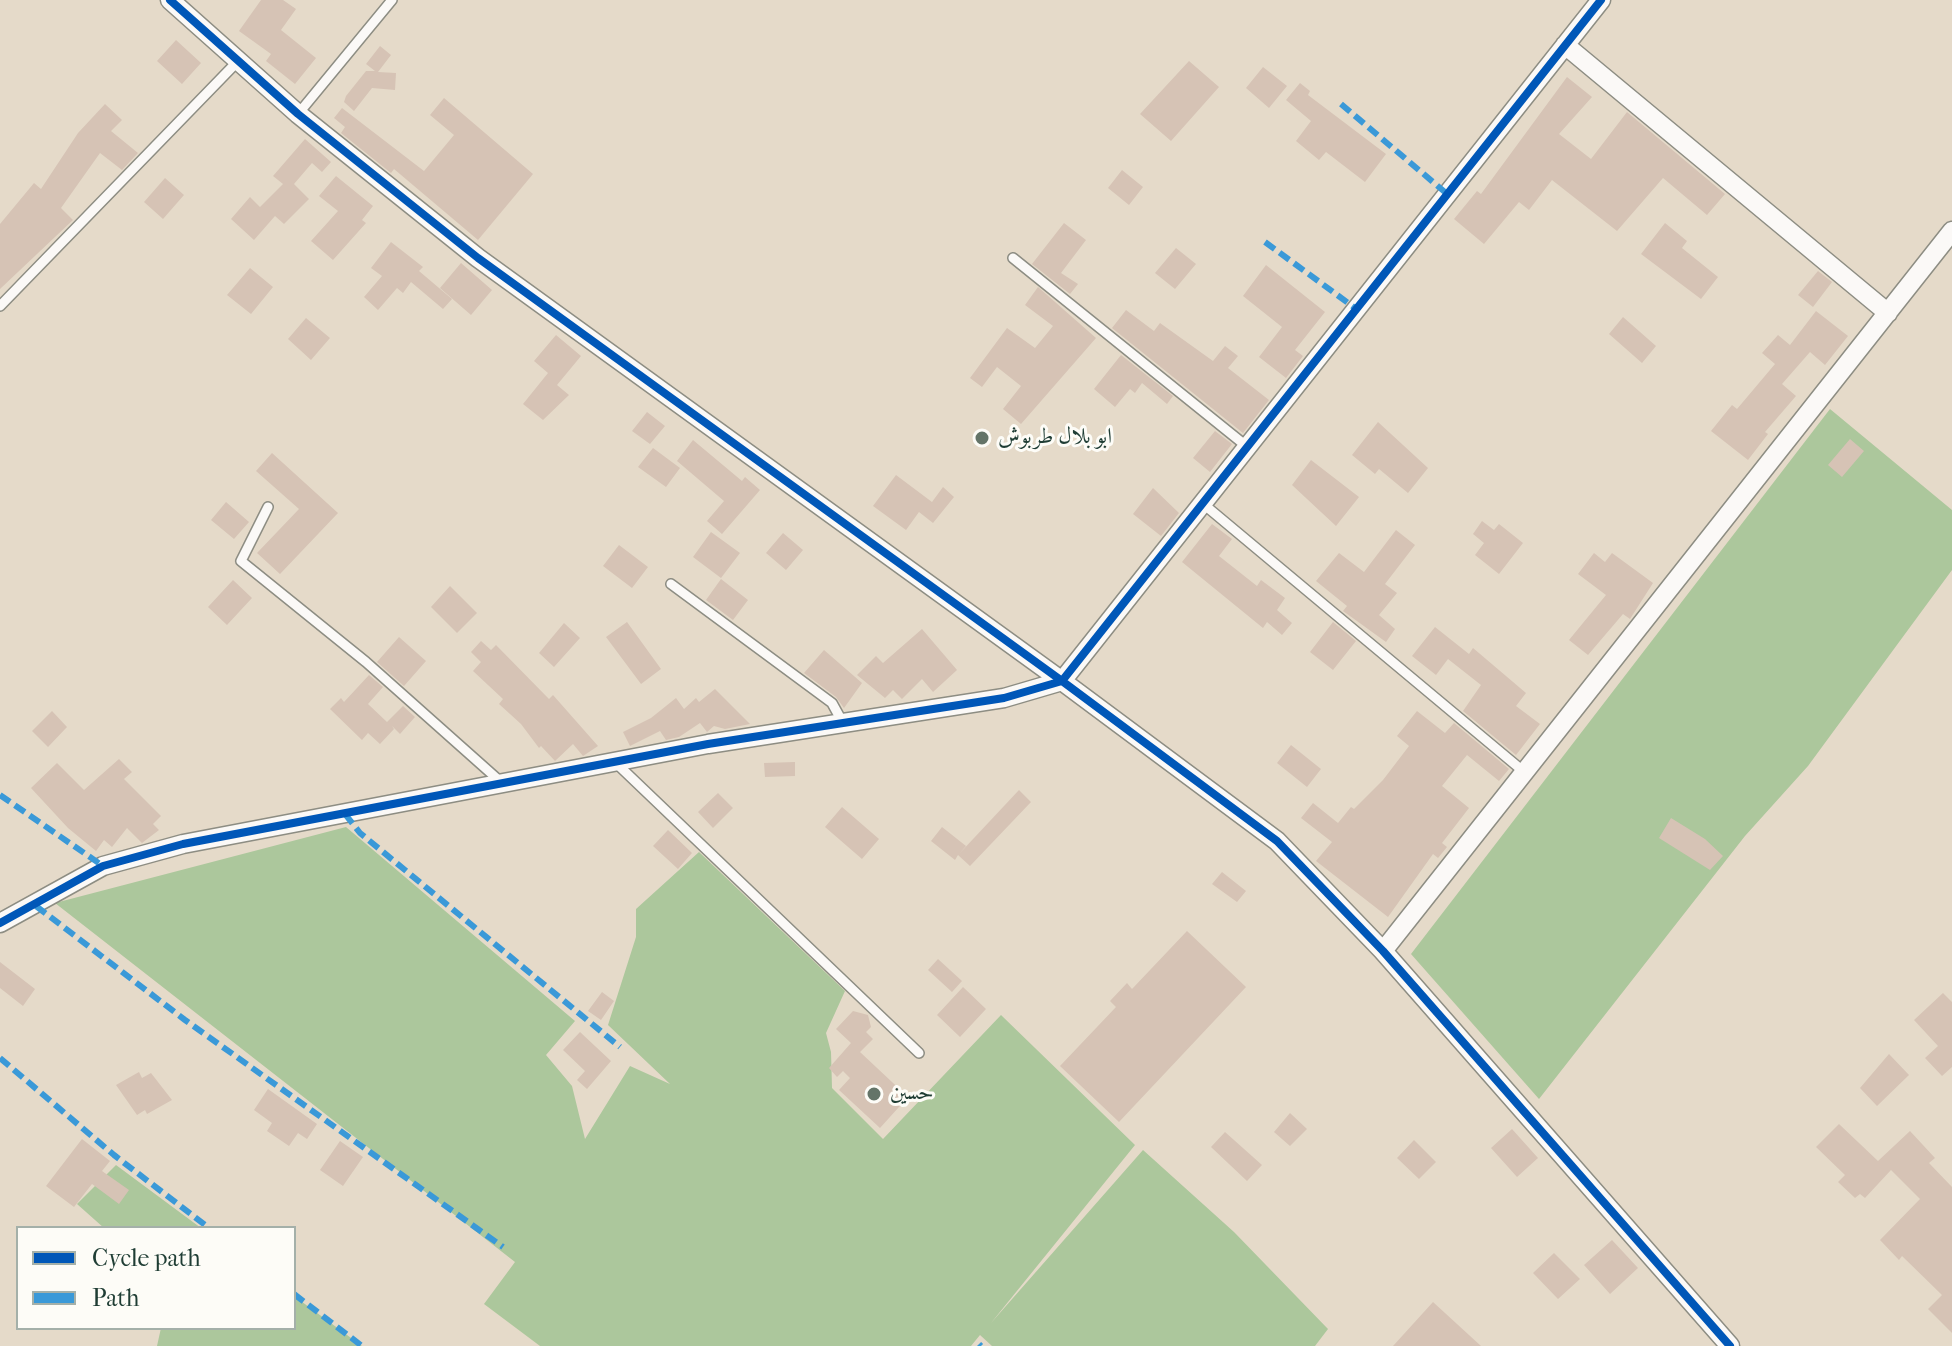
<!DOCTYPE html>
<html>
<head>
<meta charset="utf-8">
<style>
	body { margin:0 }
	#map { position:relative; width:1952px; height:1346px; overflow:hidden; background:#e5dac9; font-family:"IM FELL French Canon",serif }
	canvas { display:block }
	.legend { position:absolute; left:16px; top:1226px; width:280px; height:104px; box-sizing:border-box; background:#fdfcf7; border:2px solid #a4b0a9; margin:0; padding:10px 14px; list-style:none; font-size:24px; color:#1f3d34 }
	.legend li { display:flex; align-items:center; gap:16px; height:40px }
	.legend b { width:40px; border:2px solid #a4b0a9 }
</style>
</head>
<body>
<div id="map">
<canvas width="1952" height="1346"></canvas>
<ul class="legend">
<li><b style="height:10px;background:#0057b8"></b>Cycle path</li>
<li><b style="height:10px;background:#3a99d8"></b>Path</li>
</ul>
</div>
<script>
const c = document.querySelector('canvas').getContext('2d');
c.lineJoin = 'round';
function paint(path, color) { c.fillStyle = color; c.fill(path, 'evenodd'); }
function strokePath(path, color, width, dash) { c.strokeStyle = color; c.lineWidth = width; c.lineCap = dash ? 'butt' : 'round'; c.setLineDash(dash || []); c.stroke(path); }
function label(font, color, halo, rows, align = 'center') {
  c.font = font + ' "IM FELL French Canon",Amiri,serif'; c.lineWidth = 6; c.setLineDash([]); c.textBaseline = 'middle'; c.strokeStyle = halo; c.fillStyle = color; for (const [text, x, y, turn = 0] of rows) {
    c.save(); c.translate(x, y); c.rotate((+turn || 0) * Math.PI / 180); c.textAlign = isNaN(turn) ? turn : align; if (halo) c.strokeText(text, 0, 0); c.fillText(text, 0, 0); c.restore();
  }
}
paint(new Path2D(`
	M1830,409L1952,510V570L1808,766L1745,836L1539,1099L1411,954Z
	M346,827L575,1021L546,1055L572,1086L585,1139L630,1066L670,1084L608,1025L636,937V909L699,852L845,991L826,1033L831,1052L832,1088L883,1139L1001,1015L1135,1145L991,1323L1143,1150L1234,1232L1328,1329L1315,1346H992L980,1335L971,1346H540L484,1304L515,1262L55,903Z
	M116,1165L201,1228H104L77,1204Z
	M294,1296L362,1346H157L161,1328H294Z`), '#acc79c');
paint(new Path2D(`
	M261,0H283L296,9L281,30L316,58L295,84L266,61L271,54L239,31Z
	M176,40L201,63L182,84L157,61Z
	M380,46L391,55L378,72L396,73L395,90L372,88L354,111L344,102L346,96L366,71H375L366,64Z
	M1189,61L1219,87L1171,141L1140,114Z
	M1263,67L1287,86L1269,108L1246,88Z
	M1567,77L1592,97L1559,134L1591,159L1627,112L1725,194L1707,215L1663,178L1617,231L1552,180L1529,210L1519,202L1484,244L1454,219L1477,191L1481,194Z
	M1300,83L1310,91L1308,95L1386,154L1365,182L1326,152L1319,160L1296,141L1311,121L1286,100Z
	M444,98L533,174L478,240L394,169L391,173L341,133L345,127L334,118L342,108L424,171L454,135L430,115Z
	M105,104L122,120L111,131L138,153L122,170L100,153L61,208L73,220L0,289V224L34,183L41,189L78,133Z
	M305,139L331,162L322,172L312,163L294,184L309,199L284,224L275,216L254,240L231,219L250,197L260,207L283,184L273,176Z
	M1122,170L1143,187L1129,205L1108,188Z
	M336,176L373,206L362,220L366,223L333,260L311,241L338,211L319,196Z
	M165,178L184,195L163,219L144,202Z
	M1064,223L1086,240L1061,273L1078,284L1070,294L1032,264Z
	M1665,223L1687,241L1682,248L1718,277L1701,299L1641,254Z
	M391,242L423,267L419,271L452,299L443,309L411,282L403,293L397,288L378,310L364,297L382,276L371,268Z
	M1176,248L1196,264L1175,289L1155,273Z
	M461,263L492,290L471,315L440,288Z
	M1266,265L1325,312L1295,350L1303,356L1286,378L1259,357L1282,327L1243,296Z
	M250,268L273,287L251,314L227,295Z
	M1818,271L1832,282L1813,307L1798,295Z
	M1038,287L1096,338L1021,424L1003,409L1021,386L997,367L982,387L970,378L1007,328L1035,348L1053,326L1025,305Z
	M1126,310L1154,331L1160,323L1213,361L1225,346L1238,356L1228,368L1269,400L1243,433L1112,328Z
	M1816,311L1848,336L1825,365L1810,352L1782,384L1796,396L1765,432L1768,434L1748,460L1711,431L1732,405L1737,409L1775,364L1762,353L1778,335L1790,345Z
	M1623,317L1656,346L1642,363L1609,334Z
	M306,318L330,338L311,360L288,339Z
	M556,335L581,356L557,385L569,395L543,420L523,404L548,373L534,361Z
	M1121,355L1173,396L1167,404L1142,383L1135,393L1130,389L1115,407L1094,389Z
	M647,412L665,426L650,444L632,431Z
	M1378,422L1428,468L1408,493L1379,469L1375,474L1352,455Z
	M1215,431L1232,444L1210,472L1193,458Z
	M1850,439L1864,451L1842,477L1828,465Z
	M693,440L742,481L745,477L760,490L722,534L707,521L724,501L677,461Z
	M653,448L680,468L666,487L638,467Z
	M272,453L338,513L280,574L257,553L299,509L256,471Z
	M1311,460L1359,497L1336,526L1292,485Z
	M896,475L932,502L943,487L954,497L933,523L919,512L906,530L873,506Z
	M1153,488L1179,513L1161,536L1133,514Z
	M226,502L249,522L234,539L211,520Z
	M1482,521L1494,530L1499,524L1523,543L1499,574L1475,555L1484,543L1473,534Z
	M1212,524L1232,539L1219,556L1257,586L1261,580L1285,598L1277,610L1292,623L1282,635L1267,622L1263,628L1182,562Z
	M1396,530L1415,545L1385,584L1397,593L1379,615L1395,629L1386,642L1343,611L1347,606L1316,581L1339,553L1364,572Z
	M711,532L740,553L721,578L693,557Z
	M783,533L803,550L786,570L766,553Z
	M619,545L648,567L632,588L603,566Z
	M1594,553L1605,562L1612,553L1653,583L1630,619L1623,614L1588,655L1569,640L1606,595L1578,574Z
	M721,579L748,600L733,620L706,600Z
	M233,580L252,598L227,625L208,607Z
	M450,586L477,613L457,633L431,607Z
	M627,622L661,669L641,684L606,637Z
	M1333,622L1356,641L1333,670L1310,652Z
	M564,623L580,638L554,667L539,653Z
	M1435,627L1469,654L1473,648L1526,693L1516,706L1540,724L1516,755L1463,711L1481,685L1448,659L1436,675L1412,656Z
	M922,629L957,670L933,692L922,679L902,699L893,690L885,698L857,675L876,656L883,663Z
	M399,637L426,661L404,686L377,662Z
	M481,641L491,650L496,645L549,699L553,695L598,746L583,756L573,744L555,761L541,746L539,748L521,724L499,704L503,699L473,671L481,662L471,652Z
	M824,650L862,683L844,708L836,697L804,673Z
	M369,675L383,687L368,704L387,722L403,706L415,717L400,734L392,726L394,729L380,744L368,733L362,740L330,709L341,698L344,702Z
	M715,689L750,724L725,729L714,726L707,732L700,723L679,737L666,740L660,731L630,746L623,732L651,718L676,698L684,709L696,698L699,702Z
	M52,711L67,727L48,747L32,731Z
	M1417,711L1445,733L1454,723L1509,769L1499,781L1467,755L1442,786L1469,808L1442,843L1447,847L1438,858L1433,854L1388,917L1316,861L1332,842L1301,818L1313,803L1338,823L1351,807L1354,809L1383,780L1409,746L1397,736Z
	M1291,745L1321,769L1307,787L1277,763Z
	M119,759L132,772L124,779L161,816L153,824L159,830L142,843L127,828L112,847L104,840L96,851L68,828L31,788L57,763L84,790Z
	M795,762V776L765,777L764,763Z
	M1019,790L1031,802L970,866L958,855L955,860L931,841L942,827L966,846L959,854Z
	M718,793L733,808L713,828L698,812Z
	M842,807L879,839L862,859L825,827Z
	M1671,818L1705,839L1723,856L1710,870L1659,838Z
	M668,830L692,853L678,869L653,846Z
	M1222,872L1246,891L1237,902L1212,884Z
	M1187,931L1246,987L1119,1122L1060,1066L1116,1007L1110,1001L1127,983L1132,989Z
	M938,959L962,981L952,992L928,970Z
	M0,962L35,989L23,1006L0,988Z
	M963,987L986,1009L960,1037L937,1015Z
	M602,992L614,1001L601,1020L588,1011Z
	M1943,993L1952,1002V1067L1942,1076L1925,1058L1938,1046L1914,1020Z
	M853,1011L868,1015L871,1027L866,1032L873,1039L860,1052L908,1097L880,1128L839,1090L850,1078L843,1071L837,1077L829,1068L851,1043L836,1029Z
	M580,1032L611,1061L587,1089L577,1080L585,1071L563,1050Z
	M1889,1054L1909,1075L1877,1106L1860,1088Z
	M139,1072L142,1078L151,1073L172,1100L147,1114L145,1110L137,1115L116,1085Z
	M268,1089L317,1124L307,1139L298,1133L289,1146L267,1131L272,1123L254,1110Z
	M1290,1113L1307,1129L1290,1146L1274,1132Z
	M1839,1124L1878,1161L1910,1131L1935,1158L1929,1163L1952,1187V1333L1928,1309L1942,1295L1902,1256L1899,1260L1880,1240L1920,1199L1891,1170L1865,1198L1860,1194L1855,1198L1838,1182L1845,1175L1816,1147Z
	M1512,1129L1538,1158L1517,1177L1491,1148Z
	M1225,1132L1262,1165L1247,1181L1211,1147Z
	M82,1139L110,1161L102,1171L129,1190L119,1204L92,1184L74,1207L46,1186Z
	M1414,1140L1436,1162L1419,1179L1397,1158Z
	M340,1141L363,1157L343,1186L320,1170Z
	M1612,1240L1638,1268L1610,1294L1584,1265Z
	M1554,1253L1580,1279L1558,1299L1533,1273Z
	M1433,1302L1481,1346H1393Z`), '#d6c3b5');
const service = new Path2D(`
	M298,114L392,0
	M1013,258L1245,445
	M0,306L239,60
	M1201,502L1523,771
	M268,507L241,561L366,662L502,783
	M671,584L832,703L843,723
	M616,763L919,1053`);
const minor = new Path2D(`
	M170,0L298,114L478,258L1062,681L1277,841L1383,951L1730,1346
	M1565,45L1888,313
	M0,923L103,866L183,844L708,744L1004,698L1062,681L1601,0
	M1383,951L1952,231`);
strokePath(service, '#8d8d83', 12);
strokePath(minor, '#8d8d83', 21);
strokePath(service, '#fbf9f7', 9);
strokePath(minor, '#fbf9f7', 18);
strokePath(new Path2D(`
	M1341,104L1446,193
	M1265,242L1355,308
	M0,795L103,866
	M345,814L360,833L620,1047
	M36,906L185,1020L503,1247
	M0,1058L114,1155L209,1228
	M294,1294L362,1346
	M979,1344L981,1346`), '#3a99d8', 6, [12, 6]);
strokePath(new Path2D(`
	M170,0L298,114L478,258L1062,681L1277,841L1383,951L1730,1346
	M0,923L103,866L183,844L708,744L1004,698L1062,681L1601,0`), '#0057b8', 8);
for (const [x, y, r, color] of [
	[982,438,8,"#647468"],
	[874,1094,8,"#647468"]
]) { const dot = new Path2D(); dot.arc(x, y, r, 0, 2 * Math.PI); c.fillStyle = color; c.fill(dot); strokePath(dot, '#fdfcf7', 3); }
label('22px', '#1f3d34', '#fdfcf7', [
	["ابو بلال طربوش",998,438],
	["حسين",890,1094]
], 'left');
</script>
</body>
</html>
